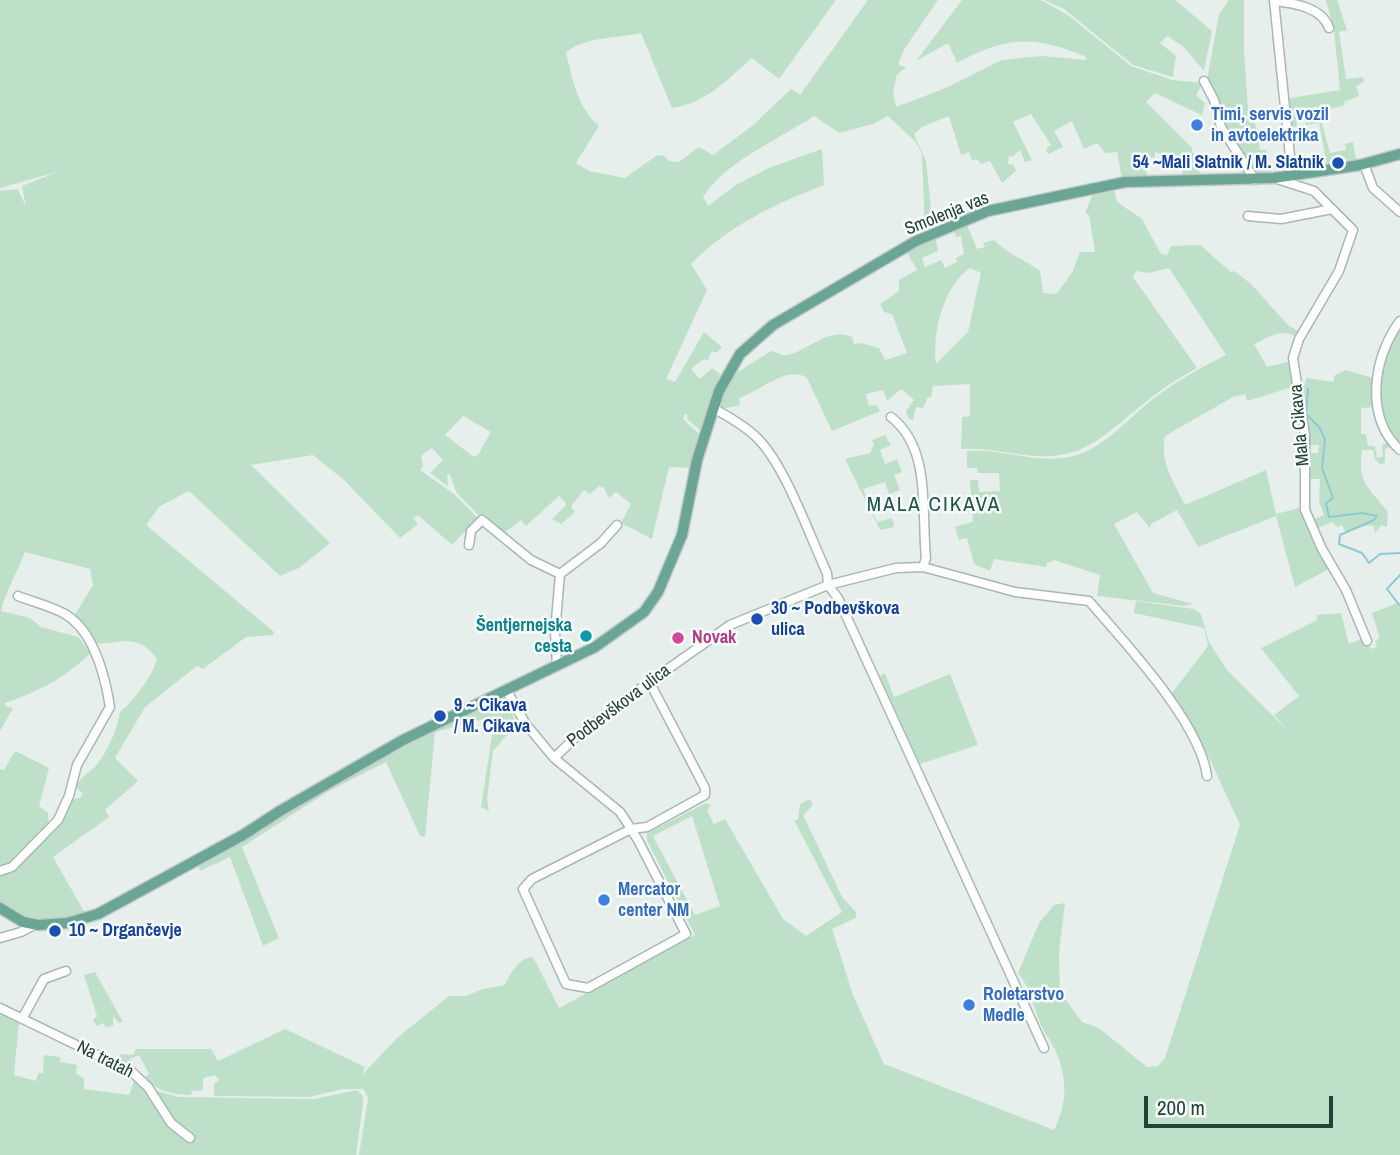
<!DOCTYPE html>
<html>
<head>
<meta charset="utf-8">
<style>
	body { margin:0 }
	#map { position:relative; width:1400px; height:1155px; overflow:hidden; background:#e6efeb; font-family:"Archivo Narrow",sans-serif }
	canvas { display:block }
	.scale { position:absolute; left:1144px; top:1096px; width:189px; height:32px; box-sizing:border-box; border:4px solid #24423a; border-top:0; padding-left:9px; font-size:21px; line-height:24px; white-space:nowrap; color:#24423a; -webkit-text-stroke:5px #f7fbf9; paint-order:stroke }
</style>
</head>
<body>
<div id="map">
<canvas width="1400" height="1155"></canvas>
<div class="scale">200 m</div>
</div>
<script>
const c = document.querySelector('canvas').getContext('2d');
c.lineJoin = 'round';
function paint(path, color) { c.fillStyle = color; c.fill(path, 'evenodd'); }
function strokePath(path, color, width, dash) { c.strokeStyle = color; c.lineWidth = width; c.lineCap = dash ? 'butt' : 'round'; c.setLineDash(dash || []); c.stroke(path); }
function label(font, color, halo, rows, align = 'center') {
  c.font = font + ' "Archivo Narrow",sans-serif'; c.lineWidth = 5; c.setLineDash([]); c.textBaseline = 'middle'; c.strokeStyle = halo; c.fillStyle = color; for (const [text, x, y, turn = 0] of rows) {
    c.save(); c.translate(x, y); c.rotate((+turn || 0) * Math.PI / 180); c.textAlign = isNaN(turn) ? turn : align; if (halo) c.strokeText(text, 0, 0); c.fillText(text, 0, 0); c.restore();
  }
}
paint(new Path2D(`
	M0,0H836L779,79L752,58C728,79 705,104 672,108L641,33C615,39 588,36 566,52C573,81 576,105 599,126L576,163L589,171L625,178L656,156L663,155L669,161L679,162L699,147L713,155L752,126L791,89L800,95L868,0H938L905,48L898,64L906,68L897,74L893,92L896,107L946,88L1002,60L1042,56L1086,60V57C1035,35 1006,36 957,63L949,45L946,44L916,61L962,0H1041L1068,15L1131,66L1172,80L1203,83L1196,95L1205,103L1202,115L1155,93L1146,102L1191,147L1201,176H1182V164H1171L1170,157L1155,152V157L1145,158L1147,175L1122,178L1117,152L1105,153L1097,143L1084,149L1072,121L1054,131L1063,147L1048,154L1046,149L1051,145L1031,114L1013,122L1032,160L1025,162L1020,150L1012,157L1009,155L1008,164L1014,165L1016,171L1002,183L990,161L981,164L977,159L972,161L969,152L961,155L949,116L922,127L914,134L926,161L933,228L925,231L922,154L916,142L888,116L873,124L839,133L814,116C778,140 727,160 703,197L708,206L736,185L771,167L822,149L824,185C775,204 728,226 691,264L707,290L666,379L675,382L704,332L722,347L716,353L712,351L707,361L704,359L691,369L700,379L712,368L720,374L700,430L688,420L687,414L684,415L683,419L699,434L691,468L669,467L652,539L621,523L631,504L616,492L609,498L604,488L599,486L590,494L584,490L571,507L575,512L561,524L552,519L567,504L559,496L526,526L521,520L504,533L496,534L456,492L450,474L447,475L448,486L430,473L443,460L432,448L421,456L423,466L420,470L454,494L478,518L452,545L418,515L413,518L418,524L400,538L344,480L313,455L251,465L330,543L299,568L280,576L189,491L160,506L146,525L274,632L273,635L246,637L203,669L197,666L145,707L115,758L138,781L105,810L109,817L53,857L85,913C53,923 28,923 0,904V769L4,770L15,751L49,768L39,806L48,813L49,833L71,799L80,798L83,794L76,787C81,775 91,773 98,763C109,749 117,729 120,712C133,702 153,675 157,659C136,631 124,645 95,643L73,618L93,585L90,569L25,552C17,573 6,590 1,611L30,618L41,627L78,637L91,653C66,677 38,692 5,703V706L13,708L0,731V191L18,189L26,207L22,186L57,172L0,188ZM463,416L491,432L478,455L474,457L445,435Z
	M1044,0H1175L1212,31L1204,71L1184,47L1167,36L1160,43L1176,56L1173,77L1133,65L1064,9Z
	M1229,0H1244V52L1249,123H1255L1260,150H1266L1272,175H1258L1229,136L1207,80L1219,14Z
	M1326,0H1337L1347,30L1339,32L1346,79L1363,77L1364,82L1356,86L1359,96L1344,102L1345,105L1319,112L1330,153L1346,150L1345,144L1353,142L1356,160L1334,159L1327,165L1319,123L1306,125L1305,115L1296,116L1297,127H1289L1284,99L1340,90L1334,30Z
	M1114,188L1117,202L1142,219L1161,254L1167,255L1171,246L1200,245L1231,272L1234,271L1250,283L1289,326L1300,332L1298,338C1282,327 1270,337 1254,344L1267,367L1291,361L1292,387L1247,401L1245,394L1233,397L1165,436C1159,461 1174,482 1185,505L1266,470L1276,514L1303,507L1331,568L1295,587L1276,516L1198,547L1177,510L1151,524L1150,528L1137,512L1114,524L1153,593L1193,604L1184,606L1097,596L1100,575L1054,560L1047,563L1046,567L994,559L990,571L974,564L967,538L959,540L955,527L973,522L970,480H978L979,492L1000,491L999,473H978L977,468H967V451C1003,448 1038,465 1074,456C1106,447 1131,415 1157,396C1178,380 1202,367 1226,355L1169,268L1148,273L1136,271L1133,277L1197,368C1178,378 1160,390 1143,404C1115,426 1090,454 1052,456C1021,458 992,447 961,449L962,417L970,416V384L933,386L931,397H928L923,408L916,407L913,420L909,419L906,411L914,400L901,389L887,401L883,390L866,394L869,406L877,405L880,411L832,431L807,378C787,364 758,393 739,398L740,405L722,409L721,397L734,369L738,372L771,351C778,352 780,356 787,355C808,351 829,326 852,337L854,344L861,343L879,348L885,360L907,353L892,314L884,312L880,304L899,291V280L917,270L907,252L935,236L938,251L922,258L925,267L941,260L945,268L957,262L956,258L964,254L961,236L956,237L954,231L957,227L967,225L977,249L985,247L983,243L994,240C1006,253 1025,260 1040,271L1043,293L1056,294L1072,273L1080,252H1095L1089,215L1085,213L1094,191ZM970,268L981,273L968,332L936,364C932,334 943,286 970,268Z
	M1400,325V445C1370,411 1377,361 1400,325Z
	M1346,370L1373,378L1374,407L1361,408V434H1366L1368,446H1375L1377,458L1383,457L1382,445L1388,443L1392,445L1385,449V462L1381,465L1375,459L1373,450H1362C1357,484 1369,487 1388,512L1387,527L1381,525L1375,534L1374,526C1364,523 1355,532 1345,531L1342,525L1337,527L1333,522L1315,529L1311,521L1324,515L1319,501L1320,479H1307L1308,453H1318L1319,445H1308L1301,391L1307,378L1333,382L1335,375Z
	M885,435L891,445L880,450L885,464L897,459L902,472L894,475L900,490L889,494L885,482L863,489L877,522L892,518L894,527L880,530L845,459L870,453L874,445L872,440Z
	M1136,601L1194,609L1201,614L1209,642L1227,670L1290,733L1274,715L1299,696L1261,648L1317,620V615L1341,613L1349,644L1362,639L1372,649L1377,647L1375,641L1380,638L1372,613L1397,603L1400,608V1155H359L368,1098L363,1089H343L309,1097L214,1096V1084L219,1080L215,1075L203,1078V1090L192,1091L191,1095C175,1095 155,1091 145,1077L149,1074L139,1055L130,1059L132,1065L126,1068L108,1059L107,1055L112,1059L122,1054L133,1055L136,1049H211L218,1061L285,1029L365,1067L362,1075L397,1038L449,996H466L483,989L505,985C510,974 518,958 533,957L559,1008L695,935L647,840V833L706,803L711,805L707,810L714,824L725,819L783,919L806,936L842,912L794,820H798L800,804L810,799L813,805L803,815L842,897L856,912V918L832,929L853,995L884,1064L1054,1130C1068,1103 1068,1074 1053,1046C1049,1038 1043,1031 1040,1023C1033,1006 1030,987 1018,973L1039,923L1054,905L1065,903L1059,952L1060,992L1082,1022L1099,1028L1147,1067L1158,1066L1165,1058L1240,825L1207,753L1172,693L1208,646L1204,628L1134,613ZM692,816L720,906L695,915L653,836Z
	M885,673L894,697L950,674L978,745L920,764L880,676Z
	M489,708L504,709L512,713L516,725L493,751L487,799L489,811L481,807L495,716L435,732L425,837L420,836L386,762L329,791L242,847L279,938L263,946L230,857L200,871L198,866L363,767L469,714Z
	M95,972L123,1022L119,1023L113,1016V1026L106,1027L103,1023L97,1026L93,1020L97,1016L84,975Z
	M0,1011L19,1021L14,1075L36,1081L38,1073H43L44,1055L60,1057V1062L77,1065L76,1074L84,1078V1089L129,1095L135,1078L149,1093L169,1126L181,1127L165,1112L153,1090L179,1097L314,1099L357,1090L363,1096V1104L356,1155H0Z`), '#bfe0c8');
strokePath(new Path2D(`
	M1308,389L1306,414L1319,427L1325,439L1322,468L1333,498L1326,503L1329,517L1362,513L1377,516L1374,520L1340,535L1339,544L1362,553L1369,563L1380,554L1400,553
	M1400,575L1387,589L1400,606`), '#8ec9d4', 2);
const minor = new Path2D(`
	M1274,0L1292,176
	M1274,1C1293,3 1322,7 1329,28
	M1204,81L1214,100L1221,127L1255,180
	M1364,164L1373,188L1400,212
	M1274,178L1314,191L1353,230L1339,271L1299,339L1293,358L1305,435V510L1322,549L1346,590L1367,641
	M1248,216L1281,219L1332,209
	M1400,321C1373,357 1364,417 1400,450
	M891,417C932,449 921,511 926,558L923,567
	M469,545L471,531L482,520L531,560L560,574L555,632L557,666
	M560,574L601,543L617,525
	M828,585L838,598L1044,1048
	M828,585L896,568L923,567L1015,592L1089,601C1124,642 1200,722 1207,776
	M506,689L525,723L554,758L576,737L627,698L730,625L828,585L827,573C809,535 784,461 754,435C742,424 727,416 713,408
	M554,758L620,812C627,822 633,832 639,842L686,934L588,988L566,984L523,889L532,879L631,829L647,827L705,795V788L650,683
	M0,871L12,867L58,820L69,796L77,765L110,707C105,676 94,631 65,614C51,606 33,602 18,596
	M0,938L21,932L34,925
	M0,1008L132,1072L148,1087L171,1123L190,1138
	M22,1019L44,979L66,971`);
const major = new Path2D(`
	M0,908L23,922L38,925L67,923L98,914L243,835L280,811L403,740L595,647L644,612L658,592L682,535L697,460L719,391L740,354L773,325L916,241L988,211L1125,182L1274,178L1360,165L1400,154`);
strokePath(minor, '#a8b8b2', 11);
strokePath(major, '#c2cac8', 13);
strokePath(minor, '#fff', 8);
strokePath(major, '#6aa596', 10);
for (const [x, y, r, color] of [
	[1197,125,7,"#3f7fe0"],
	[1338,163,7,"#1a4fb4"],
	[757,619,7,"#1a4fb4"],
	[586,636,7,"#0f9aa8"],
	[678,638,7,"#d1479c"],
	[440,716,7,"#1a4fb4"],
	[604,900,7,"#3f7fe0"],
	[55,931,7,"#1a4fb4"],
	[969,1005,7,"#3f7fe0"]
]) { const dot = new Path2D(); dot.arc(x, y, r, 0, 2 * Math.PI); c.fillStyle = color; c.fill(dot); strokePath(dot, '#f7fbf9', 2.5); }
label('bold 18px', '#366cbe', '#f7fbf9', [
	["Timi, servis vozil",1211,115],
	["in avtoelektrika",1211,136],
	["Mercator",618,890],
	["center NM",618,911],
	["Roletarstvo",983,995],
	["Medle",983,1016]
], 'left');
label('bold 18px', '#164399', '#f7fbf9', [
	["54 ~Mali Slatnik / M. Slatnik",1324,163,"right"],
	["30 ~ Podbevškova",771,609],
	["ulica",771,630],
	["9 ~ Cikava",454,706],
	["/ M. Cikava",454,727],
	["10 ~ Drgančevje",69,931]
], 'left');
label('18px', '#24423a', '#f7fbf9', [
	["Smolenja vas",947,214,-22],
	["Mala Cikava",1300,425,-95],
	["Podbevškova ulica",619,706,-37],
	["Na tratah",105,1060,27]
]);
label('bold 18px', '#0d838f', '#f7fbf9', [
	["Šentjernejska",572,626],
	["cesta",572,647]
], 'right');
label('bold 18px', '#b23c85', '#f7fbf9', [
	["Novak",692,638]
], 'left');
c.letterSpacing = '2px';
label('21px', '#1f5548', '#f7fbf9', [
	["MALA CIKAVA",934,505]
]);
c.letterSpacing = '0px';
</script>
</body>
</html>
